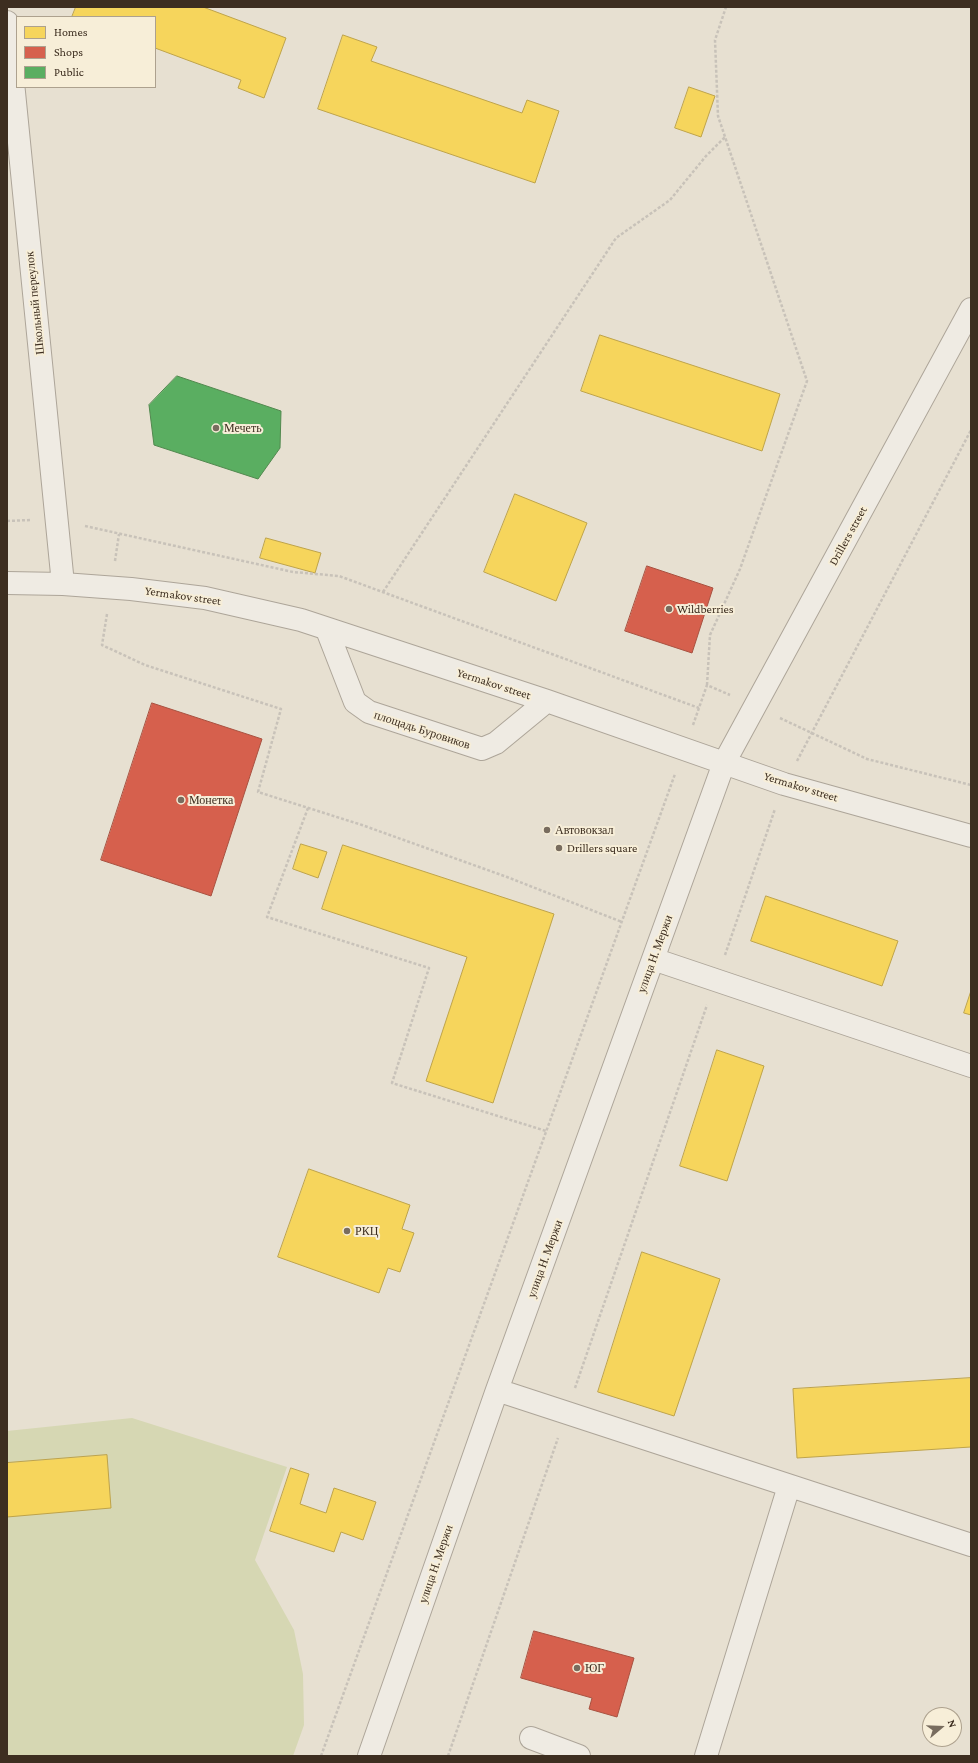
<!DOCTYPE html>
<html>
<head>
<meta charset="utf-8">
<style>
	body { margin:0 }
	#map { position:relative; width:978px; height:1763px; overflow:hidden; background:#e7e0d1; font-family:"Crimson Pro",serif }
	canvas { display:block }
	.frame { position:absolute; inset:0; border:8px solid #3d2e20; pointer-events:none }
	.legend { position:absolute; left:16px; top:16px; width:140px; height:72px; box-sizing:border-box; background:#f7eed8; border:1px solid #ada18e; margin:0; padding:5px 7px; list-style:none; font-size:12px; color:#3d2e20 }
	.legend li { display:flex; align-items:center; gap:8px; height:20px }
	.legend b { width:20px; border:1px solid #ada18e }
	.north { position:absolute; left:922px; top:1707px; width:40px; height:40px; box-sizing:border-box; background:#f7eed8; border:1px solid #ada18e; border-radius:50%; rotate:71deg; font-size:11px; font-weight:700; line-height:16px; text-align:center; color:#3d2e20 }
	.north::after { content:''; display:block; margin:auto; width:14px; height:18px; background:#786c5e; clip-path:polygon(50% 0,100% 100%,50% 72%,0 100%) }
</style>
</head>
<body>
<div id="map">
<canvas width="978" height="1763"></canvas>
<div class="frame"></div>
<ul class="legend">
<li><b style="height:11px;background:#f6d55c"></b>Homes</li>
<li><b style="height:11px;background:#d6604d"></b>Shops</li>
<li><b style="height:11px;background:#5aae61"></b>Public</li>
</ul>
<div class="north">N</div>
</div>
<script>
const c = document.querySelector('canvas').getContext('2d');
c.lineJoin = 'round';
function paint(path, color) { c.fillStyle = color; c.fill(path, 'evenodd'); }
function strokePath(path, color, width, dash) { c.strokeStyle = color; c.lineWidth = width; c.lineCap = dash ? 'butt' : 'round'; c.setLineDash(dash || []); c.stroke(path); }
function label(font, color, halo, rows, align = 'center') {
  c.font = font + ' "Crimson Pro",serif'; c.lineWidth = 4; c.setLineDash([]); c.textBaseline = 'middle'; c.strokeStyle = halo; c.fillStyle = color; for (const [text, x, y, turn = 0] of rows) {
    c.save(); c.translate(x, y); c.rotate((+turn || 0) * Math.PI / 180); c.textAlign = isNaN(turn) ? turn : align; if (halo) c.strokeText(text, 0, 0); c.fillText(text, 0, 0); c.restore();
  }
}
paint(new Path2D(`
	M132,1418L287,1467L255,1560L294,1630L303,1674L304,1725L293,1756H7V1431Z`), '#d6d7b3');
const homes = new Path2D(`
	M76,7H203L286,38L264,98L238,88L241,80L155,48V17H72Z
	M343,35L377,47L371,61L522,113L527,100L559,111L535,183L318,109Z
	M689,87L715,96L701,137L675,128Z
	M600,335L780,394L762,451L581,391Z
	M515,494L587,523L556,601L484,572Z
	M266,538L321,553L315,573L260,558Z
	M301,844L327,852L318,878L293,869Z
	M343,845L554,914L493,1103L426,1081L467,957L322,909Z
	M766,896L898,941L882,986L751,941Z
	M971,991V1015L964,1013Z
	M717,1050L764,1066L727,1181L680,1166Z
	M309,1169L410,1205L402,1229L414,1233L400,1272L388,1268L379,1293L278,1257Z
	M642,1252L720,1279L674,1416L598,1392Z
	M971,1378V1447L797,1458L793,1389Z
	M107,1455L111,1508L7,1517V1463Z
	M291,1468L309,1474L300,1504L326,1513L334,1488L376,1502L363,1540L341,1532L334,1552L270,1531Z`);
paint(homes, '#f6d55c');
strokePath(homes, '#bea34a', 1);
const shops = new Path2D(`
	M647,566L713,588L692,653L625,631Z
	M152,703L262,739L211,896L101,860Z
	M534,1631L634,1658L617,1717L589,1709L592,1698L521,1678Z`);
paint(shops, '#d6604d');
strokePath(shops, '#a85140', 1);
const public = new Path2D(`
	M177,376L281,411L280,448L258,479L154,445L149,405Z`);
paint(public, '#5aae61');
strokePath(public, '#51884e', 1);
const minor = new Path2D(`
	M7,22L63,584
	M7,583L63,584L131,589L205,598L301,620L547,701L784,784L971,836
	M327,630L355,702L369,712L482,749L496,743L547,701
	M653,959L971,1066
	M497,1390L971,1545
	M531,1738L579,1756
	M369,1756L497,1390L724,763L971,309
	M706,1756L789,1486`);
strokePath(minor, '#ada599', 24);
strokePath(new Path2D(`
	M7,521L30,520
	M85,526L293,572L339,576L699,708
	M115,561L119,534
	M383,592L616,238L670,200L706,156L725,137
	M107,614L102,645L145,665L281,709L258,792L362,825L507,877L622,922
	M707,685L710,635L740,569L807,381L718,116L715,40L726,7
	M780,718L867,759L971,785
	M693,725L707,685L730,695
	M797,761L971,430
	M308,808L267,917L429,968L392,1083L546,1131
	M725,955L775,809
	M575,1388L707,1005
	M321,1756L675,774
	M448,1756L558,1438`), '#c8c2b9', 2.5, [3, 2]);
strokePath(minor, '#efebe3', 22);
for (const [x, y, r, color] of [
	[216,428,4,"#786c5e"],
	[669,609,4,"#786c5e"],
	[181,800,4,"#786c5e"],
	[547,830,4,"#786c5e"],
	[559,848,4,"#786c5e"],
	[347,1231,4,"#786c5e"],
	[577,1668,4,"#786c5e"]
]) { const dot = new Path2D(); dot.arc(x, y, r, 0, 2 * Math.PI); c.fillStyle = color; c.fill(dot); strokePath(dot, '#f7eed8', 1.5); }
label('12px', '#3d2e20', '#f7eed8', [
	["Школьный переулок",35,303,-96],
	["Drillers street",848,536,-61],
	["Yermakov street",183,596,8],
	["Yermakov street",494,684,18],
	["площадь Буровиков",422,730,18],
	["Yermakov street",801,787,17],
	["улица Н. Мержи",655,954,-70],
	["улица Н. Мержи",545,1259,-70],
	["улица Н. Мержи",436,1564,-71]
]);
label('12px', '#3d2e20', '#f7eed8', [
	["Мечеть",224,428],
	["Wildberries",677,609],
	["Монетка",189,800],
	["Автовокзал",555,830],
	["Drillers square",567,848],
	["РКЦ",355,1231],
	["ЮГ",585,1668]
], 'left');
</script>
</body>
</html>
